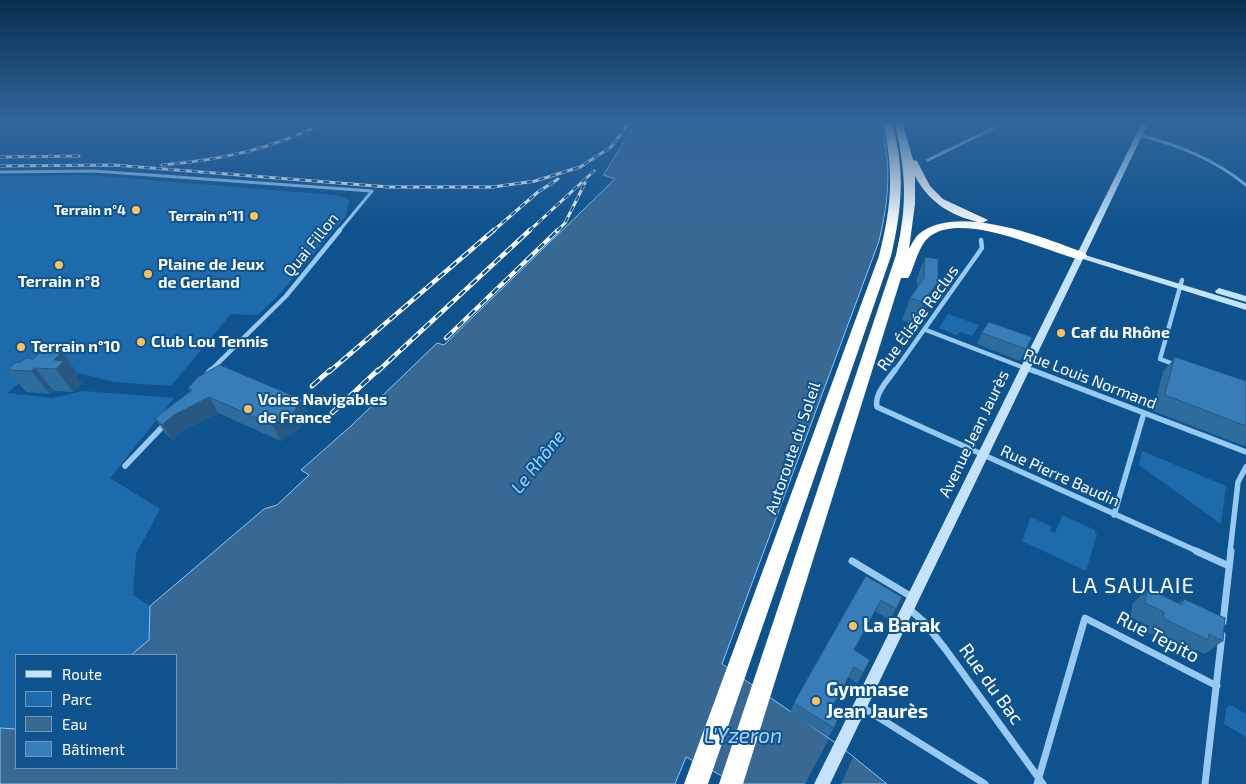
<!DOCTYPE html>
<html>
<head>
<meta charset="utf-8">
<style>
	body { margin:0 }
	#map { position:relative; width:1246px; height:784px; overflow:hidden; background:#0f538e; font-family:"Exo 2",sans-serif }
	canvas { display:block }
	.legend { position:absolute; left:15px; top:654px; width:162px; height:115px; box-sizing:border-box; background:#0f538e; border:1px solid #6f98bb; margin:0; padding:6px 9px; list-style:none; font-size:15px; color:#fff }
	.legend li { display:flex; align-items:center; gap:10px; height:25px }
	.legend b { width:25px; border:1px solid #6f98bb }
</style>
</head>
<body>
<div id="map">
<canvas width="1246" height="784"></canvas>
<ul class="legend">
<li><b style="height:6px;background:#c6e3fd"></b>Route</li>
<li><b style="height:14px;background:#1d6bac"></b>Parc</li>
<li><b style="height:14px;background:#376994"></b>Eau</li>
<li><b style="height:14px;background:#377db8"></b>Bâtiment</li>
</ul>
</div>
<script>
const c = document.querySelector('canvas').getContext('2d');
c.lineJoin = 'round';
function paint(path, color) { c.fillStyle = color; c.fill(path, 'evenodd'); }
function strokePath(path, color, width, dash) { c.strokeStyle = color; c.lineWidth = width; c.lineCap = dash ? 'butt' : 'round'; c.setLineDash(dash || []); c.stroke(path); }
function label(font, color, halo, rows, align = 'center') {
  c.font = font + ' "Exo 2",sans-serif'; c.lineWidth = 4; c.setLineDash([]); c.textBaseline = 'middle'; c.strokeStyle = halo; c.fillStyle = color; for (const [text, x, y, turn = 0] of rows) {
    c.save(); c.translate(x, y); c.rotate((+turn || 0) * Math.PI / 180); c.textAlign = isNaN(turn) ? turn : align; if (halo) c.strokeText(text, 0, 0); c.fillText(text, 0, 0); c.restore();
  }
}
paint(new Path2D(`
	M89,175L334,195L346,198L349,201L346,216L278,296L258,315L231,314L171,386L114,382L50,366L30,385L18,384L7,393L53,398L82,391L174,398L110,478L160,509L136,554L133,595L150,606L149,641L130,655H16V729L0,728V176Z
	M948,314L979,325L972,336L960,332L956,335L939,328Z
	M1142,451L1226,486L1221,524L1139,465Z
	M1062,515L1095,530V533L1097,534L1086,571L1022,541L1031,517L1052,527L1050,531L1055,533Z
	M1230,705L1246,714V737L1224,724L1226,709Z`), '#1d6bac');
const water = new Path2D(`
	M247,121H301C285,128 264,127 247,127L248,125H244Z
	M637,121H880C892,161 889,200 879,241L722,664L840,746L887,784H737L686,757L675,784H0V728L16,729V768H176V655H131L149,640L150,606L264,509L277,505L309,475L301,470L351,426L437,343L444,345L615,179L604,175Z`);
paint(water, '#376994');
strokePath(water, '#88c6f7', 1);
paint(new Path2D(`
	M829,739L853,757L841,784H805Z`), '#0f538e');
strokePath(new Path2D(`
	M1139,135C1178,145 1214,159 1246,185
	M928,160L1008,121
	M0,172L94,171L372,191
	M339,231L372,191`), '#97c9f3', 3);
strokePath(new Path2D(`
	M926,330L1035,372
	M1176,365L1160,359L1182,280
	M209,372L286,296L340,230
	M894,372L982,248L981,240`), '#97c9f3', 4.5);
strokePath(new Path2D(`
	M895,370C888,380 874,394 877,407L1199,552
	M1032,370L1246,452
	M207,374L211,370
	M125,466L165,424
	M1114,515L1144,413
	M1230,552L1238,482L1246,467`), '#97c9f3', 5.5);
strokePath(new Path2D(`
	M1196,551L1229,566
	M852,561L912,597
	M908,608L924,622L946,650L1043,784
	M1223,622L1231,551
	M862,707L985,784
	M1037,784L1085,618L1217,686
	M1205,784L1222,635`), '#97c9f3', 7);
paint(new Path2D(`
	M1143,121H1149L1085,255L1246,304V310L1083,259L830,784H814Z
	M1219,288L1246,296V302L1216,293L1215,291Z`), '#c6e3fd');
paint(new Path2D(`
	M883,121H891C906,167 902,210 891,256L708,784H684L879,256C892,204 894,173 883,121Z
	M894,121H902L913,160L917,161L930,186L943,199L988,220L982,223C952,216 930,204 915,176V204L909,249C913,242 916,235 923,231C964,205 1044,238 1085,253L1087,256L1081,260C1045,251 962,210 929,237C919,245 915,264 910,275L908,278H901L743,784H719L896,255C908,203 906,172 894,121Z`), '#fff');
const railFar2 = new Path2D(`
	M0,157L79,156
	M162,165C220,160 275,149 327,121
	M0,166L114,165L389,187H493L535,181L580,167L611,147L631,121
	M493,231L538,192L558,179
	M529,231L594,171
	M557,231L565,223L585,183`);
const railFar1 = new Path2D(`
	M446,338L558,230
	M329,372L494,230
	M377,372L530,230`);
const rail = new Path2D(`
	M312,386L330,370
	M332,413L378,370`);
strokePath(railFar2, '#fff', 3);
strokePath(railFar1, '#fff', 4.5);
strokePath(rail, '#fff', 5);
strokePath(railFar2, '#0f538e', 2, [6]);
strokePath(railFar1, '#0f538e', 2.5, [8]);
strokePath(rail, '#0f538e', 3, [10]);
paint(new Path2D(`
	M925,257L938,282L929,304L915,325L902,320L910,298L917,289V278Z
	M982,333L1032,337L1020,361L977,344Z
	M59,352H62L79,375L77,377L82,384L73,392L54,391L50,394L26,392L7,370L21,362Z
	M1175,357L1246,381V445L1244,446L1153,411L1163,372Z
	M188,388L310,415L297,431L281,441L218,413L184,430L173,440L165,433L155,418L190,392Z
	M866,576L896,609L890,620L875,611L854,650L863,673L857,683L848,677L829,713L834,728L828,737L790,713L794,703Z
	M1148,589L1179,603L1184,599L1223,641L1205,654L1196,650L1191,654L1147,632L1149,626L1130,617L1133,603Z`), '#2f6c9e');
paint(new Path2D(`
	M938,282L929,304L915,325L923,302Z
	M56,348L60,354L62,352L79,375L77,377L82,384L73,392L56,369L53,352Z
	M35,368L54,391L50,394L31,371Z
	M209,397L218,413L184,430L173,440L162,425L174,415Z
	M303,400L310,415L297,431L281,441L272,425Z`), '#265881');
const building = new Path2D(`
	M925,257L938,259V282L923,302L910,298L924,278Z
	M989,322L1032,337L1026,349L982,333Z
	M45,348H56L53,352H62L54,360L64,361L56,369L35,368L31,371L7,370L16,362H21L26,358L33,359Z
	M1175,357L1246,381V426L1165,395Z
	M220,365L303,400L290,416L272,425L209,397L174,415L162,425L155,418L192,390L188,388L198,377Z
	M866,576L902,597L896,609L881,600L854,650L870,660L863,673L854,667L829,713L838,719L834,728L794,703Z
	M1148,589L1182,605L1184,599L1225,618L1223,641L1209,634L1208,640L1163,618L1164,612L1145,603Z`);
paint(building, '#377db8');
strokePath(building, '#265881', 1);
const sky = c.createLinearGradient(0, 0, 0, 230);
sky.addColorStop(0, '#082e4e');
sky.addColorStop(0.53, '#31669b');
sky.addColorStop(1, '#31669b00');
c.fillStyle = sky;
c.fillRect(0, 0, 1246, 230);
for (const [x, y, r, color] of [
	[136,210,5,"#ffbf59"],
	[254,216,5,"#ffbf59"],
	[59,265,5,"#ffbf59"],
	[148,274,5,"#ffbf59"],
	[1061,333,5,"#ffbf59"],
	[141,342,5,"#ffbf59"],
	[21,347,5,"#ffbf59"],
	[248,409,5,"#ffbf59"],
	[853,626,5,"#ffbf59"],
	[816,701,5,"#ffbf59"]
]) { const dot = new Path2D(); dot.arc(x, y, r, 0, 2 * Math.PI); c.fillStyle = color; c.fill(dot); strokePath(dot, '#0f538e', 2); }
label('bold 14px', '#fff', '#0f538e', [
	["Terrain n°4",126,210],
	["Terrain n°11",244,216]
], 'right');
label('16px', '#fff', '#0f538e', [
	["Quai Fillon",311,245,-51],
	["Rue Élisée Reclus",918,318,-54],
	["Rue Louis Normand",1090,379,21],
	["Avenue Jean Jaurès",974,434,-64],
	["Autoroute du Soleil",793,448,-71],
	["Rue Pierre Baudin",1060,476,24]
]);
label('bold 16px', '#fff', '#0f538e', [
	["Plaine de Jeux",158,265],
	["de Gerland",158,283],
	["Terrain n°8",59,282,"center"],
	["Caf du Rhône",1071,333],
	["Club Lou Tennis",151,342],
	["Terrain n°10",31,347],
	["Voies Navigables",258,400],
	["de France",258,418]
], 'left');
label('italic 18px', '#a3d3fa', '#0f538e', [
	["Le Rhône",538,462,-52]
]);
label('bold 19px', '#fff', '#0f538e', [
	["La Barak",863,626],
	["Gymnase",826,690],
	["Jean Jaurès",826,712]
], 'left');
label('19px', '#fff', '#0f538e', [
	["Rue Tepito",1158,637,27],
	["Rue du Bac",991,684,54]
]);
label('italic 21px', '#a3d3fa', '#0f538e', [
	["L'Yzeron",743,736]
]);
c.letterSpacing = '1px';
label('22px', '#fff', '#0f538e', [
	["LA SAULAIE",1133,586]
]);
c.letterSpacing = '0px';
</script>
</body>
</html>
